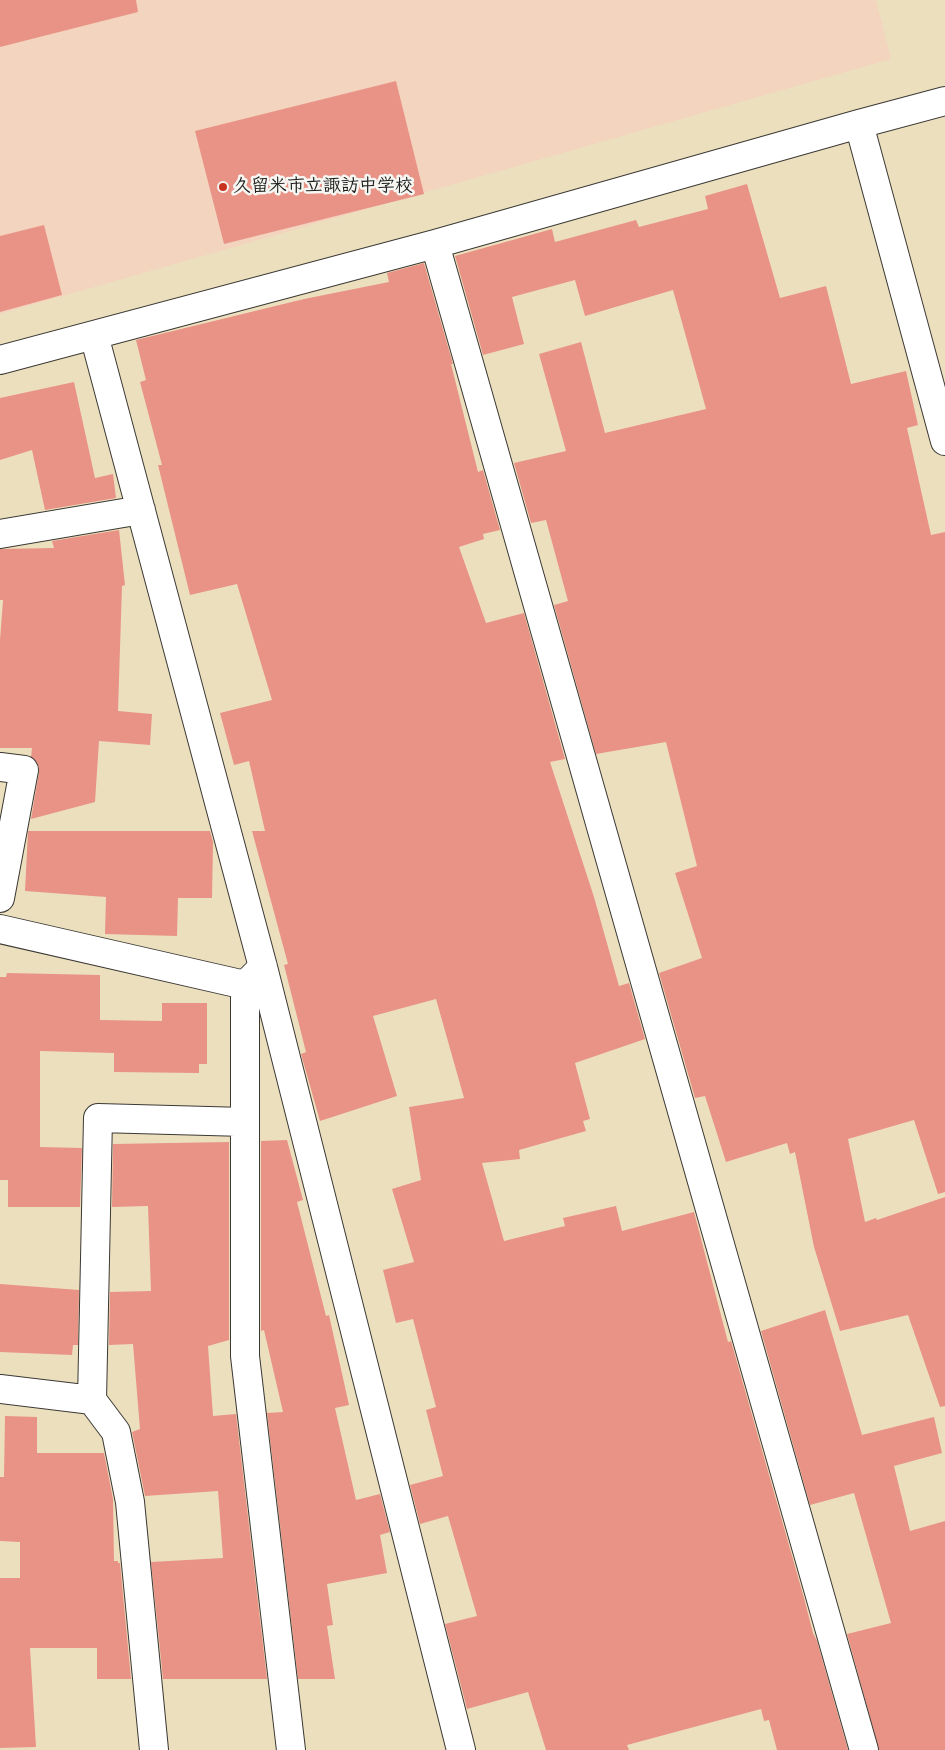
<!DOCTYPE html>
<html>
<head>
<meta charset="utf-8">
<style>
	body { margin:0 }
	canvas { display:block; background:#ecdfbe }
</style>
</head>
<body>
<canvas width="945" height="1750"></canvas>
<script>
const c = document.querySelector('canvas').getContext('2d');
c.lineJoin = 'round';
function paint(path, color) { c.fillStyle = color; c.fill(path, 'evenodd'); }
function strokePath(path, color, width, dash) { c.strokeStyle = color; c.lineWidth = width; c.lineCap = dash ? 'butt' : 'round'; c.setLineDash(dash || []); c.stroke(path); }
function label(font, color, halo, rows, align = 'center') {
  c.font = font + ' Mynerve,"Klee One",sans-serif'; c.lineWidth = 5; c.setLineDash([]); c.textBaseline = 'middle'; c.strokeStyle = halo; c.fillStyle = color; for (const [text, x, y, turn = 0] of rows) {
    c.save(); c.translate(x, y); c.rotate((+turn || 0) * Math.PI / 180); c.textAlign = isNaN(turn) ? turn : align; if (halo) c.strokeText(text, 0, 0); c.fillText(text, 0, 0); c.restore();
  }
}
paint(new Path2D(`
	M0,0H876L891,59L0,314Z`), '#f3d4be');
paint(new Path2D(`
	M0,0H136L138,12L0,47Z
	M396,81L424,194L224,244L195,131Z
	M747,184L780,298L826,286L851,384L906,371L918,425L907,428L931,535L945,532V1192L938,1194L914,1120L848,1139L865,1222L876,1218L877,1220L945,1197V1406L940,1407L908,1315L840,1331L814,1247L795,1152L790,1154L787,1143L726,1162L705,1096L695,1098L659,973L702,958L675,873L697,866L666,742L596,754L554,605L568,601L546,520L531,523L514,463L566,451L539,354L581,342L605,433L706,409L673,290L585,316L575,280L512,297L524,344L483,355L455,256L552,229L555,242L636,220L639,227L708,209L705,196Z
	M44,225L62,295L0,312V236Z
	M424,263L453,364H451L478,472L483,470L500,530L483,534L484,539L459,547L486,623L524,613L565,759L550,762L594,897L619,986L629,983L645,1039L575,1063L590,1119L583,1121L586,1131L519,1150L520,1159L482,1163L504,1241L565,1226L563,1218L616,1206L622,1231L694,1212L728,1342L731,1341L804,1598L813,1633L817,1641L848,1750H777L769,1720L764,1721L761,1709L627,1745L629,1750H546L528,1692L467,1709L445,1624L477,1616L448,1516L420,1524L410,1485L443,1476L426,1410L436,1407L413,1319L396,1323L383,1270L414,1262L392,1189L421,1180L409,1107L464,1098L436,999L373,1016L397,1096L320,1121L301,1054L306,1052L284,965L288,964L252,831H265L249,761L234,765L220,713L272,700L237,584L190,595L158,465H162L140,382L146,380L136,340L304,299L389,282L387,273Z
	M74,382L95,478L113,474L116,498L45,510L32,450L0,460V398Z
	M119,530L125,585L122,586L118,711L152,714L150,745L99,741L95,802L31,819L39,772L38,764L31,757L32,748H0V640L3,600H0V549L54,548L52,541Z
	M28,831H210L213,842L212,898H178L177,936L105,934L106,897L25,891Z
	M7,973L100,975V1020L162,1021V1003H207V1064H199V1073L114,1072V1053L40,1051V1147L82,1148L80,1207H8V1180H0V977H6Z
	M287,1140L303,1200L297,1202L326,1316L329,1315L349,1405L335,1408L356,1500L380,1494L390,1532L380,1535L387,1573L327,1584L333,1625L327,1626L335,1679H298L267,1413L283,1412L264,1330L261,1331V1141Z
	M229,1142V1340L208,1346L213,1416L236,1414L267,1679H163L151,1562L223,1558L218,1491L145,1496L132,1432L140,1429L133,1344L109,1345L110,1292L151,1291L148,1206L112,1207L113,1144Z
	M0,1284L79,1290L78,1345H73L72,1355L0,1352Z
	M825,1310L862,1435L934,1417L942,1453L894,1466L910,1531L945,1521V1750H879L847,1634L891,1623L854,1493L810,1505L761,1331Z
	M5,1416L37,1417V1453H104L113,1499L114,1561H118V1563H120L131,1679H97V1648H30L36,1747L0,1748V1578H20V1542L0,1541V1477H4Z`), '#e99387');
const minor = new Path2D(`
	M859,124L945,441
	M435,244L864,1750
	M94,335L263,967L461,1750
	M0,360L435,244L859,124L945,101
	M0,534L141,510
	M0,767L24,770L0,898
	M0,929L245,985
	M263,967L245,985V1356L291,1750
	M0,1389L92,1400L116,1432L130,1502L154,1750
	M92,1400L98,1118L245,1122`);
strokePath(minor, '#3b3934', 30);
strokePath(minor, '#fff', 28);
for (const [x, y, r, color] of [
	[223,187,5,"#c8321e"]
]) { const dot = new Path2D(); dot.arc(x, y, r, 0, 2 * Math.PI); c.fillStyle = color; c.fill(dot); strokePath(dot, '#f6f6f2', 2); }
label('bold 18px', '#1c1c1c', '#f6f6f2', [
	["久留米市立諏訪中学校",233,187]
], 'left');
</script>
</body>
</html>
